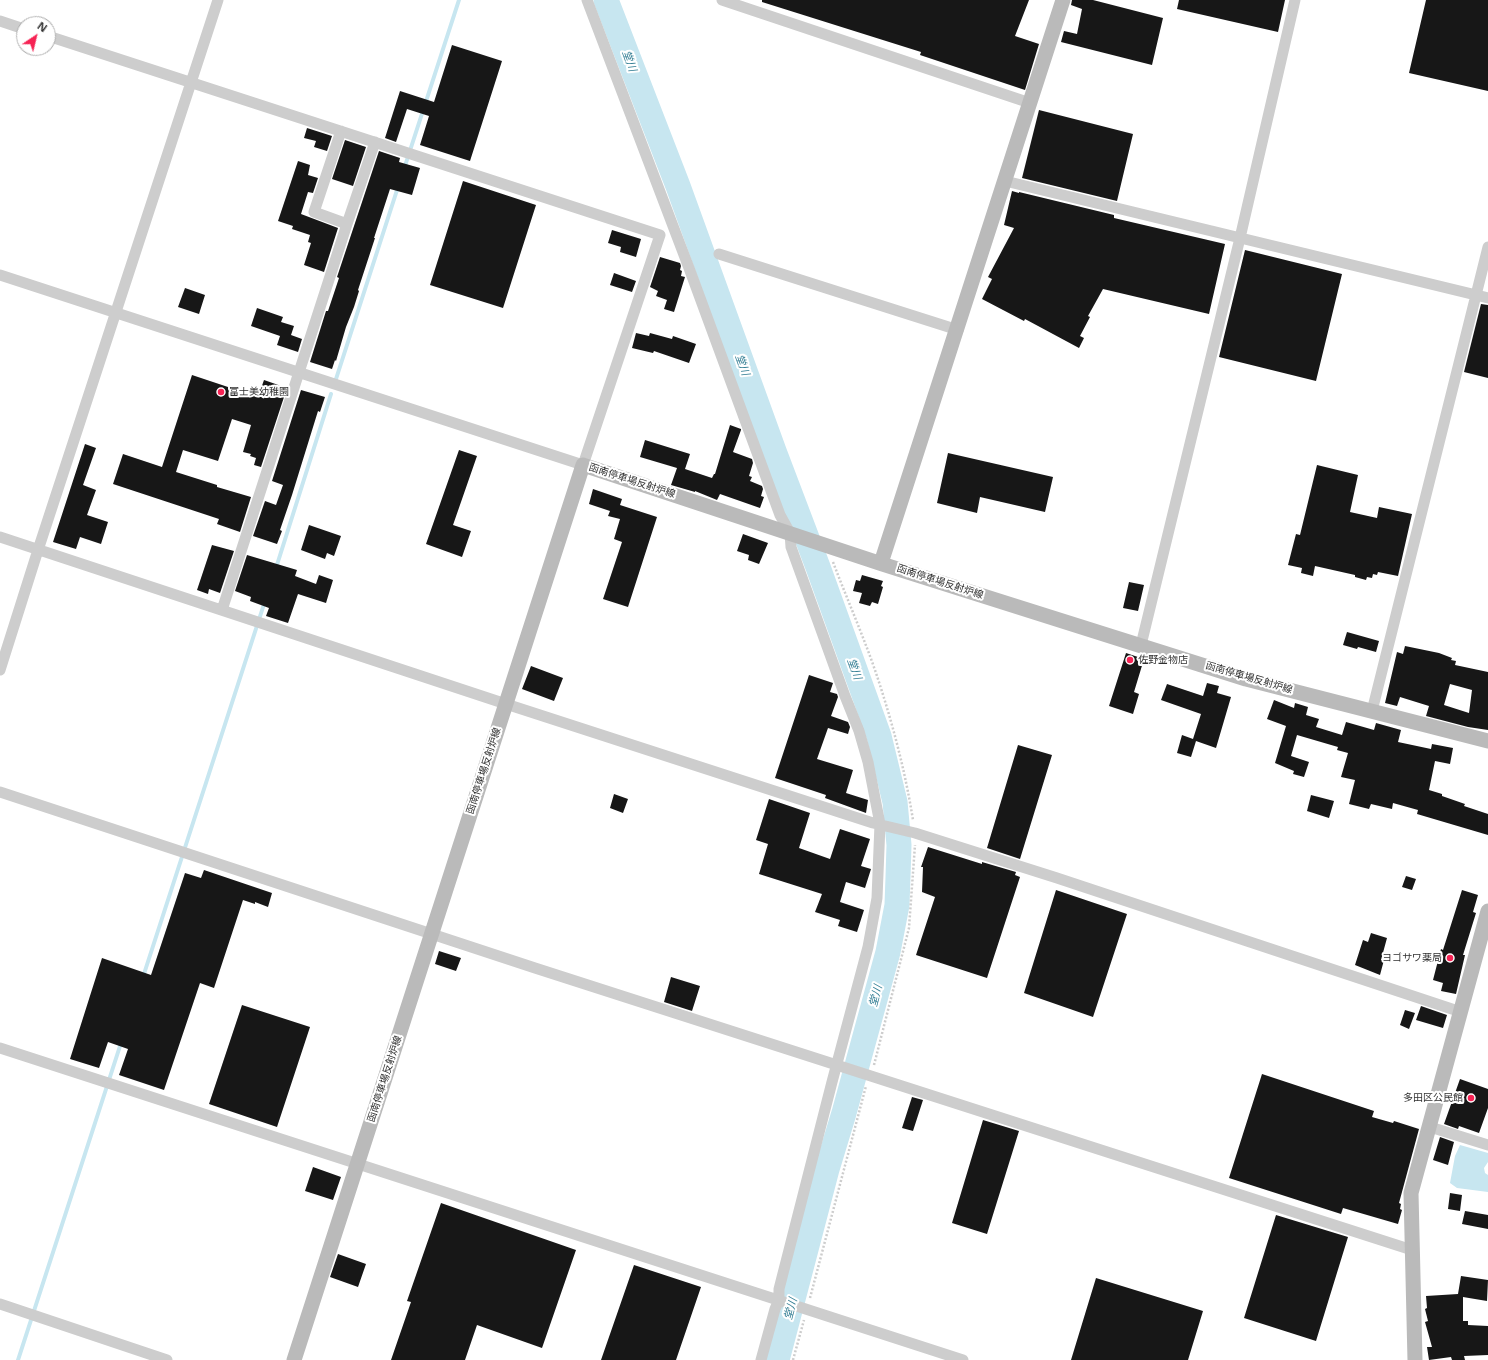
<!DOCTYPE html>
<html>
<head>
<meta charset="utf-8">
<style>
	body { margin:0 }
	#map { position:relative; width:1488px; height:1360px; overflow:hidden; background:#fff; font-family:"Open Sans",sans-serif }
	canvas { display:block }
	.north { position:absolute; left:16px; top:16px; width:40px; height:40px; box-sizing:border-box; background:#fff; border:1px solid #acacac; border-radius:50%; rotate:35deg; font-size:11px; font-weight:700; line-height:16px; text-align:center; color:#303030 }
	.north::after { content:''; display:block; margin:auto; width:14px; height:18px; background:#f62354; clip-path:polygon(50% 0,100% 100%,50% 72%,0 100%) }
</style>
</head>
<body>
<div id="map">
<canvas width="1488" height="1360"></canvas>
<div class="north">N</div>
</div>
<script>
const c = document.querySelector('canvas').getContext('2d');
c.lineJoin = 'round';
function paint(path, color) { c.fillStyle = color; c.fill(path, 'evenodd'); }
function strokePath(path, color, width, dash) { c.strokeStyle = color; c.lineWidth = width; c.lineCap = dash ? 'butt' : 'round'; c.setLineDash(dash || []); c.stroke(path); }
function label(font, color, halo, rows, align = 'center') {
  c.font = font + ' "Open Sans","Noto Sans JP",sans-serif'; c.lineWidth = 4; c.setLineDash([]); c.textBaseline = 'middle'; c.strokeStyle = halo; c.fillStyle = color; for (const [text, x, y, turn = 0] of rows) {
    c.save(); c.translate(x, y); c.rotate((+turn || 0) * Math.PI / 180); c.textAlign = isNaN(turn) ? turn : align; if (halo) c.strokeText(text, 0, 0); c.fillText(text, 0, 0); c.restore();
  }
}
paint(new Path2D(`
	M1460,1145L1488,1153V1162L1484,1168L1485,1173L1488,1175V1192L1457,1188L1450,1183L1455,1156Z`), '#c7e6f0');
strokePath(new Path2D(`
	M404,169L459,0
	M336,379L398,187
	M276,568L331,394
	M143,977L265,601
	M18,1360L121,1043`), '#c7e6f0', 4);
strokePath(new Path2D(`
	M606,0L678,186L774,451L818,567L879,736L895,802L899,845L898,877L897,905L888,952L844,1113L827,1169L777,1360`), '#c7e6f0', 25);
paint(new Path2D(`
	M762,0H1029L1015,36L1039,44L1025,90L920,55L921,52L762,2Z
	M1072,0H1093L1163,18L1152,65L1061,42L1064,31L1077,34L1082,9L1071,5Z
	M1179,0H1285L1278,32L1177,9Z
	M1426,0H1488V91L1409,73Z
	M452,45L502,61L470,161L420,145L429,116L407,109L396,142L385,138L400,91L434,102Z
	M1039,110L1133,134L1117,201L1022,178Z
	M307,128L332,136L327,151L314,147L316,141L304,138Z
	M345,140L366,147L353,186L332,179Z
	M379,151L400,158L399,162L420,168L412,195L390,189L374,238H375L358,290L359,291L354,307L346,327L336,361L335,360L332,369L310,362L326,311H328L339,278L337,277Z
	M298,161L310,165L308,175L318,178L313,193L308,192L301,214L338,228L324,272L304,265L311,243L308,242L310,235L292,229L293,226L278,221Z
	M463,181L536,205L503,308L430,285Z
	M1012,191L1019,193V192L1114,215V218L1225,244L1209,314L1103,289L1088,316L1090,317L1080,336L1084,338L1079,348L1025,319L1024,321L982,299L992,279L988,277L1014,228L1004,225Z
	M612,230L641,239L636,257L620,252L621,247L608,243Z
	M1245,250L1342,274L1316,381L1219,357Z
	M660,257L680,263L681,266L680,270L682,271L681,276L685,277L674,312L664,309L667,300L656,296L658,291L650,287Z
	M614,273L636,281L632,292L610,285Z
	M185,288L205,295L199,314L178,307Z
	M1481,304L1488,305V378L1464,372Z
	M257,308L283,317L281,322L294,326L291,335L302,339L298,352L277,345L280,336L251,326Z
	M636,333L649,336L650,333L672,339L673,336L696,344L689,363L654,351L653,353L632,348Z
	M192,375L258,397L264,380L287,388L261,467L254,465L256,458L250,456L251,454L243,452L251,425L232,419L218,461L183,450L176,472L217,485V487L251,497L240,532L217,524L219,519L113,484L123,454L162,467Z
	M301,390L325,397L320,412L318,411L292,495L280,530L282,531L277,544L253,536L265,501L276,505L283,485L272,481Z
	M730,425L741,429V430L733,452L752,459L753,463L749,476L752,477L750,481L762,486L763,489L761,496L764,497L760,508L720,494L717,500L695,491V492L671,485L677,468L640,457L645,440L690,454L685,469L712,478L714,474H715Z
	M85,444L96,448L83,485L96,490L87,515L108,522L101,544L80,537L76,549L53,542Z
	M459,450L477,456L453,525L471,531L462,557L426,544Z
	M948,453L1053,477L1045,512L980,497L977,513L937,503Z
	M1317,465L1358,475L1350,512L1377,518L1379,507L1412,514L1398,576L1378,572L1377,575L1373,574L1372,578L1367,577L1366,580L1355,577V575L1315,566L1313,576L1301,573L1302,568L1288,565L1296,534L1300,535Z
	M593,489L622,499L620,505L657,517L628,607L603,599L622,542L614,539L620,519L608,516L610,511L589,504Z
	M309,525L341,536L334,556L327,553L325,559L301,550Z
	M743,534L768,543L759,564L748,560L749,555L737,551Z
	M212,545L234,551L220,593L209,589L208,594L197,590Z
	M247,555L297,570L295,576L316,584L319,575L333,580L326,603L298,594L288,623L266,616L269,608L250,601L251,597L235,591Z
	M862,575L883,581L881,586L883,587L878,604L872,602L870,606L859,603L862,593L853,591L856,580L860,581Z
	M1129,582L1144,585L1138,611L1123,608Z
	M1347,632L1379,641L1376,652L1358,647L1357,649L1343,645Z
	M1405,646L1439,653L1452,658L1451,660L1456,661L1455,665L1488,672V730L1468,727L1426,716L1429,706L1400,697L1397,706L1385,703L1397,652L1403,654ZM1450,684L1472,690L1469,713L1444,705Z
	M1126,653L1144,659L1134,692L1139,694L1133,714L1109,706Z
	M531,666L563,678L554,701L522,689Z
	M809,675L833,683L830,692L837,694L838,697L831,716L848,722L850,727L848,734L828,728L817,759L853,770L846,793L868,800L866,813L825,798L826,795L775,778Z
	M1207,683L1219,686L1217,693L1231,697L1216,748L1196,741L1191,757L1177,753L1182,735L1193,739L1201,714L1161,700L1167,684L1203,696Z
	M1274,700L1294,708L1295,703L1308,707L1306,715L1319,719L1316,727L1342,735L1346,722L1374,730L1376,723L1401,730L1398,742L1431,749L1432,744L1453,748L1450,764L1435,761L1429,790L1442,794V796L1465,804L1464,806L1488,814V835L1417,814L1418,810L1393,803L1392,809L1371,804L1369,809L1349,804L1355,780L1341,777L1348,753L1337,750L1338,747L1297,735L1291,756L1309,762L1304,777L1293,774L1294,771L1275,763L1286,726L1267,719Z
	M1018,745L1052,755L1020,859L987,848Z
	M614,794L628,799L623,813L610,808Z
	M1311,795L1334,801L1329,818L1307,811Z
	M769,799L810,813L799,848L830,859L840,829L870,839L861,866L871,869L865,888L846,882L840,902L864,910L857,932L838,926L840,920L815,912L822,894L759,874L768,844L756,840Z
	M928,847L982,864V862L1016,872L1015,875L1020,877L987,978L916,955L935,897L922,892L923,867H921Z
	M204,870L272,893L268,907L255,902V904L243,900L214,988L200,983L164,1090L119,1075L128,1049L108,1042L99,1068L70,1059L102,958L151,975L185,873L201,878Z
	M1406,876L1416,879L1412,890L1402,887Z
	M1056,890L1127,914L1093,1017L1024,993Z
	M1462,890L1478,895L1473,912L1476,913L1463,955H1465L1456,994L1441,991L1443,983L1433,980L1441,949L1443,950Z
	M1371,933L1387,938L1381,960H1384L1380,975L1355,965L1363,940L1368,942Z
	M439,951L461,958L456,971L435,964Z
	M671,977L700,986L692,1011L664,1002Z
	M242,1005L310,1027L277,1127L209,1104Z
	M1421,1006L1447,1015L1443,1028L1416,1020Z
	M1405,1010L1415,1013L1409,1029L1400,1025Z
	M1262,1074L1374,1111L1372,1117L1393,1123L1394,1121L1419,1129L1399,1203L1401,1204L1400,1209L1402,1210L1398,1224L1343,1208L1341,1214L1229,1178Z
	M1460,1079L1488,1089V1108L1479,1133L1459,1126L1458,1129L1444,1124Z
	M912,1097L923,1100L913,1131L902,1128Z
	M983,1120L1019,1131L987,1234L952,1223Z
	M1440,1137L1454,1142L1448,1165L1433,1160Z
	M313,1167L341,1177L333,1200L305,1191Z
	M1450,1193L1462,1195L1460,1211L1448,1209Z
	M441,1203L576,1250L542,1348L477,1325L465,1360H391L411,1302L407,1301Z
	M1465,1211L1488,1215V1229L1462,1224Z
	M1276,1215L1348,1237L1316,1341L1244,1318Z
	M338,1254L366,1264L358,1287L330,1277Z
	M634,1265L701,1287L676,1360H601Z
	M1461,1276L1488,1280L1487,1301L1463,1297V1321H1468V1325L1488,1326V1355L1464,1356L1465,1360H1452L1451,1357L1429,1360L1427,1347H1432L1425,1322L1428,1321L1425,1309L1427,1308L1426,1296L1458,1294Z
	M1096,1278L1203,1311L1188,1360H1071Z`), '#171717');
strokePath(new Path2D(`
	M833,562C847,599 863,635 876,673C892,721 905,770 913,820
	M874,1065L909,928L915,845
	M810,1298L866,1086
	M793,1360L804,1320`), '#cdcdcd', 2.5, [2, 2]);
strokePath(new Path2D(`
	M587,0L689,268L780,515L790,533L791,547L845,696L859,731L868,762L880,824L877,898L868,947L832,1082L779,1289V1300L775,1309L761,1360
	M722,0L1030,103
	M0,21L24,29
	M341,131L314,212L347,224
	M1005,181L1488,298
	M719,254L958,330
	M0,275L583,465L660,235L48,36
	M0,537L506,704L873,823L915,833L1057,878L1461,1012
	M222,610L347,224L375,142
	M1141,645L1240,238L1295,0
	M0,670L38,550L218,0
	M1372,711L1488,247
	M0,792L535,968L1412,1250
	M0,1048L963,1360
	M1430,1127L1488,1145
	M0,1304L167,1360`), '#cdcdcd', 11);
strokePath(new Path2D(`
	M881,563L1063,0
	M294,1360L583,465L882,564L1246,679L1488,741
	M1415,1360L1411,1193L1488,911`), '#bababa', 15);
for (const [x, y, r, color] of [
	[221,392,4,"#f62354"],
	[1130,660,4,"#f62354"],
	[1450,958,4,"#f62354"],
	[1471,1098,4,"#f62354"]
]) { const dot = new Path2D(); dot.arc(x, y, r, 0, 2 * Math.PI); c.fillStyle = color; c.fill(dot); strokePath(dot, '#fff', 1.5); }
label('10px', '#303030', '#fff', [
	["富士美幼稚園",229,392],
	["佐野金物店",1138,660],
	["ヨゴサワ薬局",1442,958,"right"],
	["多田区公民館",1463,1098,"right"]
], 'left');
label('10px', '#303030', '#fff', [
	["函南停車場反射炉線",632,481,18],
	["函南停車場反射炉線",940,582,18],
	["函南停車場反射炉線",1249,678,16],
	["函南停車場反射炉線",484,771,-72],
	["函南停車場反射炉線",385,1079,-72]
]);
label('italic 11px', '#337e94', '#fff', [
	["堂川",629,61,70],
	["堂川",742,365,70],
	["堂川",854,669,70],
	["堂川",876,996,-75],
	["堂川",791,1309,-75]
]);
</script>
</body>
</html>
